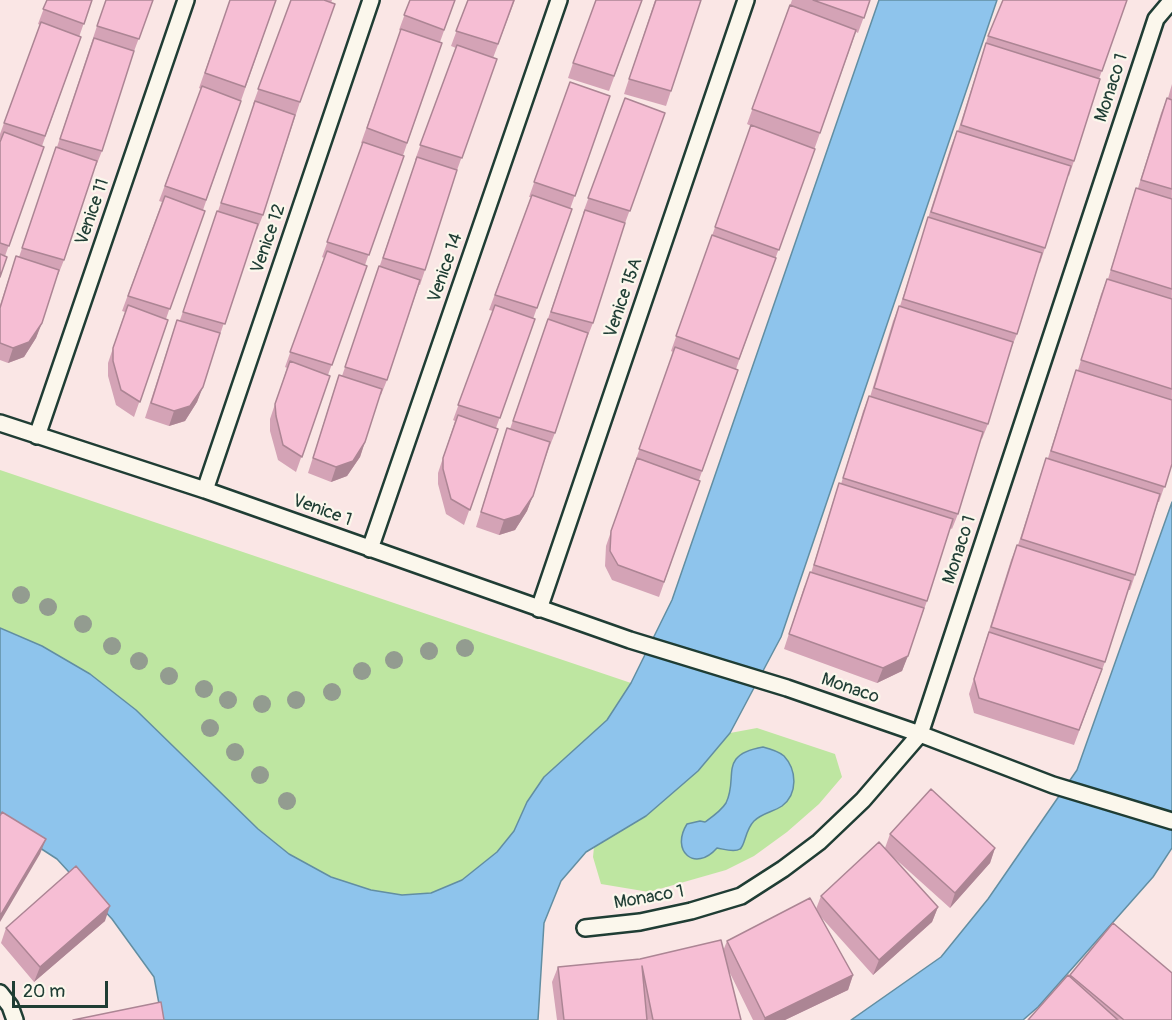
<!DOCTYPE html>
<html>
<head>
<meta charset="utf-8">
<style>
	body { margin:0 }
	#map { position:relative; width:1172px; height:1020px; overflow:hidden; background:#fae6e5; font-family:Pangolin,sans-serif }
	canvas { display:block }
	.scale { position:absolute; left:12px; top:981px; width:96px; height:27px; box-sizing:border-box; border:3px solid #1f3d34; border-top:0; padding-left:8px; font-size:18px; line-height:21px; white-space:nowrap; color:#1f3d34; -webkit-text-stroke:4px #fbf7ec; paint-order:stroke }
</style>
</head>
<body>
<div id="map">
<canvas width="1172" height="1020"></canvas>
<div class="scale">20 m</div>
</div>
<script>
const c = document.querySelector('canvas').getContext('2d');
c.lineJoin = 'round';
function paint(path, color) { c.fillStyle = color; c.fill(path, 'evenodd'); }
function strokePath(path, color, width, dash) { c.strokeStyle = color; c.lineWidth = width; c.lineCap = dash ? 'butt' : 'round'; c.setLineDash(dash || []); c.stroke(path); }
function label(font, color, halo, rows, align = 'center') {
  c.font = font + ' Pangolin,sans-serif'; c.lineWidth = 4.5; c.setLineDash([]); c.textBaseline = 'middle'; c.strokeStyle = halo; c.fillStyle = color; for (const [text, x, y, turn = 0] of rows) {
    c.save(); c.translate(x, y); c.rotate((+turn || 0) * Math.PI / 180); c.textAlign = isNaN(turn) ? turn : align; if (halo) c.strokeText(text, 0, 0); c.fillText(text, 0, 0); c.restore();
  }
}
paint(new Path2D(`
	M0,470L631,683L607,720L575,749L527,802L514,831L497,852L462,880L431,893L402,895L371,890L331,877L288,854L258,829L136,710L90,674L42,646L0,628Z
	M757,728L835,754L842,777L819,804L787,832L754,856L726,870L649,892L601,884L593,857L594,847L646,816L698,771L730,733Z`), '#bee6a1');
const water = new Path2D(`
	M879,0H997L781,637L730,733L698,771L646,816L586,852L561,881L544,923L538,1020H162L154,977L112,919L57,859L0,822V628L42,646L90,674L136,710L258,829L289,854L331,877L371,890L402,895L431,893L462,880L497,852L514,831L527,802L544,777L607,720L631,683L672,600Z
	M1172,502V848L1153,877L1038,1007L1023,1020H851L941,957L988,899L1077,770Z
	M763,747C771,749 778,751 784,756C797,770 798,794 782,806C773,812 762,813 754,821C745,830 745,846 740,849C734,853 724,849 717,848C695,873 670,851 687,824L700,821L705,822C712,817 721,811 726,803C739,777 717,755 763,747Z`);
paint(water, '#8ec4ec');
strokePath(water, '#628ea2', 1.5);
const service = new Path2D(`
	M0,423L205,490L630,640L787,688L920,734L1053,785L1172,821
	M37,436L186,0
	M205,490L371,0
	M370,549L559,0
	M539,609L746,0
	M585,928L640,922L691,911L741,896L783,869L819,842L863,800L920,734L1156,19L1172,0
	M0,993L10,1006L15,1020`);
strokePath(service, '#1f3d34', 20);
strokePath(service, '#fbf7ec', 15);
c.fillStyle = '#939c90';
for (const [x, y] of [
	[21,595],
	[48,607],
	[83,624],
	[112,646],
	[465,648],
	[429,651],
	[394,660],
	[139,661],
	[362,671],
	[169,676],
	[204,689],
	[332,692],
	[228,700],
	[296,700],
	[262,704],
	[210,728],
	[235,752],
	[260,775],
	[287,801]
]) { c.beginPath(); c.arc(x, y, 9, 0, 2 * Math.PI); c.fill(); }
paint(new Path2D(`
	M47,0H92L79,37H81L42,146L44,147L5,256L0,277V142L1,139H0V134L40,25L38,24Z
	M153,0L133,54L102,151L96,166H95L64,260L58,275H57L36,338L24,357L8,363L0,360V305L11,271L16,256L19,257L57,147L97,26Z
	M230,0H276L203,210L166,319L168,320L134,417L116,405L108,376V363L125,312L122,311L162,202L159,201L201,89L199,88Z
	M291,0H332L300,102L263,215L257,230L256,229L197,402L185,421L169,426L145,418L172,335L177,320H180L218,211L254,105L253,104Z
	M410,0H455L440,42L442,43L365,265L367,266L328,375L330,376L296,472L278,460L270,431V419L287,368L285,367L324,258L322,257L363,144L361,143L401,31L399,30Z
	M468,0H515L493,58L497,59L456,173L425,270L420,285H419L387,380L381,395L380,394L360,457L347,476L331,482L308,473L334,390L339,375L342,376L416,160H415L456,48L451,46Z
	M642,0L609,91L568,78L573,63Z
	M655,0H701L666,106L624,94Z
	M792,0H870L858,33L856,32L736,369L738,370L699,480L700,481L659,597L612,580L605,566L606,546L673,352L671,351L751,126L747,124Z
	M1127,0L1099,79L1074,161L1069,176L1068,175L1045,248L1040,263H1039L1017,334L1011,349L988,424L982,439L981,438L958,514L952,529L950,528L927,601L902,671L877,683L784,649L804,587L811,573L834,498L839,483L841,484L863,411L869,396L870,397L893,321L899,306H900L951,146L957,131H958L988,36Z
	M570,82L610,96L570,209H572L533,319H535L496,428L498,429L464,525L446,514L438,484V473L455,421L453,420L493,311L489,310L531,197H529Z
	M1172,84V464L1159,502H1158L1135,575L1130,590H1128L1105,662L1074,745L974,713L969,694L1011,560L1017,545H1018L1041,473L1046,458H1048L1071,385L1076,370H1078L1101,294L1107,279H1108L1131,203L1136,188H1138L1161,113L1167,98H1168Z
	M625,98L665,113L624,226L593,323L587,338H586L555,433L549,448L527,511L515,530L499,535L476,527L502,443L507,428L510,429L584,214L583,213Z
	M890,834L995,848L990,863L950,908L891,855L938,907L932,922L873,975L820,916L853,975L848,990L785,1020H753L728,969L741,1020H557L552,982L558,967L723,951L727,941L816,909L821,896L885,848Z
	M105,921L34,982L1,943L6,928Z
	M1070,975L1172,1020H1028Z`), '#d4a3b6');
paint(new Path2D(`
	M42,323L36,338L24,357L8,363L13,348Z
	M203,387L197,402L185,421L169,426L174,411Z
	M365,442L360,457L347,476L331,482L336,467Z
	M533,496L527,511L515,530L499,535L504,520Z
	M908,656L902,671L877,683L883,668Z
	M46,839L40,854L0,922V916Z
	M995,848L990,863L950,908L955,893Z
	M110,906L105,921L34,982L40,967Z
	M938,907L932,922L873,975L879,960Z
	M853,975L848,990L785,1020H764L765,1018Z`), '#ac8594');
const building = new Path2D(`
	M47,0H92L84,24L43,9Z
	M106,0H153L139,39L97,26Z
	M230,0H276L245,87L205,73Z
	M291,0H324L335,4L300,102L258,89Z
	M410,0H455L444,30L404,15Z
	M468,0H514L498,44L456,31Z
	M596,0H642L614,76L573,63Z
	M656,0H701L671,91L629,79Z
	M813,0H870L864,18Z
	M1003,0H1127L1102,71L988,36Z
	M790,5L856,30L820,133L752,109Z
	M41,22L81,37L45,136L4,123Z
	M401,29L442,43L407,143L367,128Z
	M94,38L134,51L102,151L60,139Z
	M986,43L1100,79L1074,161L961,125Z
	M457,45L497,59L462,158L420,145Z
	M570,82L610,96L575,196L534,182Z
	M202,86L241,101L206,200L165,186Z
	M625,98L665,113L630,211L588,198Z
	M1167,98L1172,100V189L1141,180Z
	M255,101L295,115L263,215L221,203Z
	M751,125L815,149L779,250L715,227Z
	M957,131L1071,166L1045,248L931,212Z
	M4,132L44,147L9,246L0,243V142Z
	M363,142L404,156L369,255L327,242Z
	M56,147L97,161L64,260L22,248Z
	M417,157L457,170L425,270L383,258Z
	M1136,188L1172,199V289L1111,270Z
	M532,195L572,209L537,308L495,295Z
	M165,196L205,211L170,309L128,296Z
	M585,210L625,223L593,323L551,312Z
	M217,211L258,224L225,324L183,312Z
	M928,217L1042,253L1017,334L903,299Z
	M712,235L776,258L739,359L676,336Z
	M327,251L367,266L332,365L290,352Z
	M0,254L7,257L0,277Z
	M16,256L59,270L42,323L29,342L13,348L0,343V308Z
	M379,266L420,280L387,380L345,367Z
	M1107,279L1172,299V389L1081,360Z
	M128,305L168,320L140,402L121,390L113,361V348Z
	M495,305L535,319L500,418L458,405Z
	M899,306L1013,342L988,424L874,388Z
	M548,319L588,333L555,433L513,421Z
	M177,320L220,333L203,387L190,406L174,411L151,403Z
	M675,347L738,370L702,471L639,449Z
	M290,361L330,376L302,457L283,445L276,416L275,404Z
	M1076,370L1172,400V464L1165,487L1051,451Z
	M339,375L382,389L365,442L353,461L336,467L313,458Z
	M869,396L983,432L958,514L843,478Z
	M458,415L498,429L470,510L451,499L443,469V458Z
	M507,428L550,442L533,496L520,515L504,520L481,512Z
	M637,458L700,481L664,582L618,565L610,551L611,531Z
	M1046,458L1160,494L1135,575L1021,539Z
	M839,483L953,519L927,601L814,565Z
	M1017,545L1131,581L1105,662L991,627Z
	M810,572L924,608L908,656L883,668L789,634Z
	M989,632L1102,669L1079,730L979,698L974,679Z
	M931,789L995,848L955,893L890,834Z
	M2,812L46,839L0,916V816Z
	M879,842L938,907L879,960L821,896Z
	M76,866L110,906L40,967L6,928Z
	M810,898L853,975L765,1018L727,941Z
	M1113,923L1172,973V1020H1124L1070,975Z
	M721,940L741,1020H653L642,966L647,1020H564L558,967L640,959Z
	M1068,975L1118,1020H1028Z
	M161,1002L164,1020H73Z`);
paint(building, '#f6bed4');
strokePath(building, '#ac8594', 1.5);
label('18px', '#1f3d34', '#fbf7ec', [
	["Monaco 1",1112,88,-72],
	["Venice 11",93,212,-71],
	["Venice 12",269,239,-71],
	["Venice 14",446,268,-71],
	["Venice 15A",624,298,-71],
	["Venice 1",322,511,20],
	["Monaco 1",960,550,-72],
	["Monaco",850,689,19],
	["Monaco 1",649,898,-10]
]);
</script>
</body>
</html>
